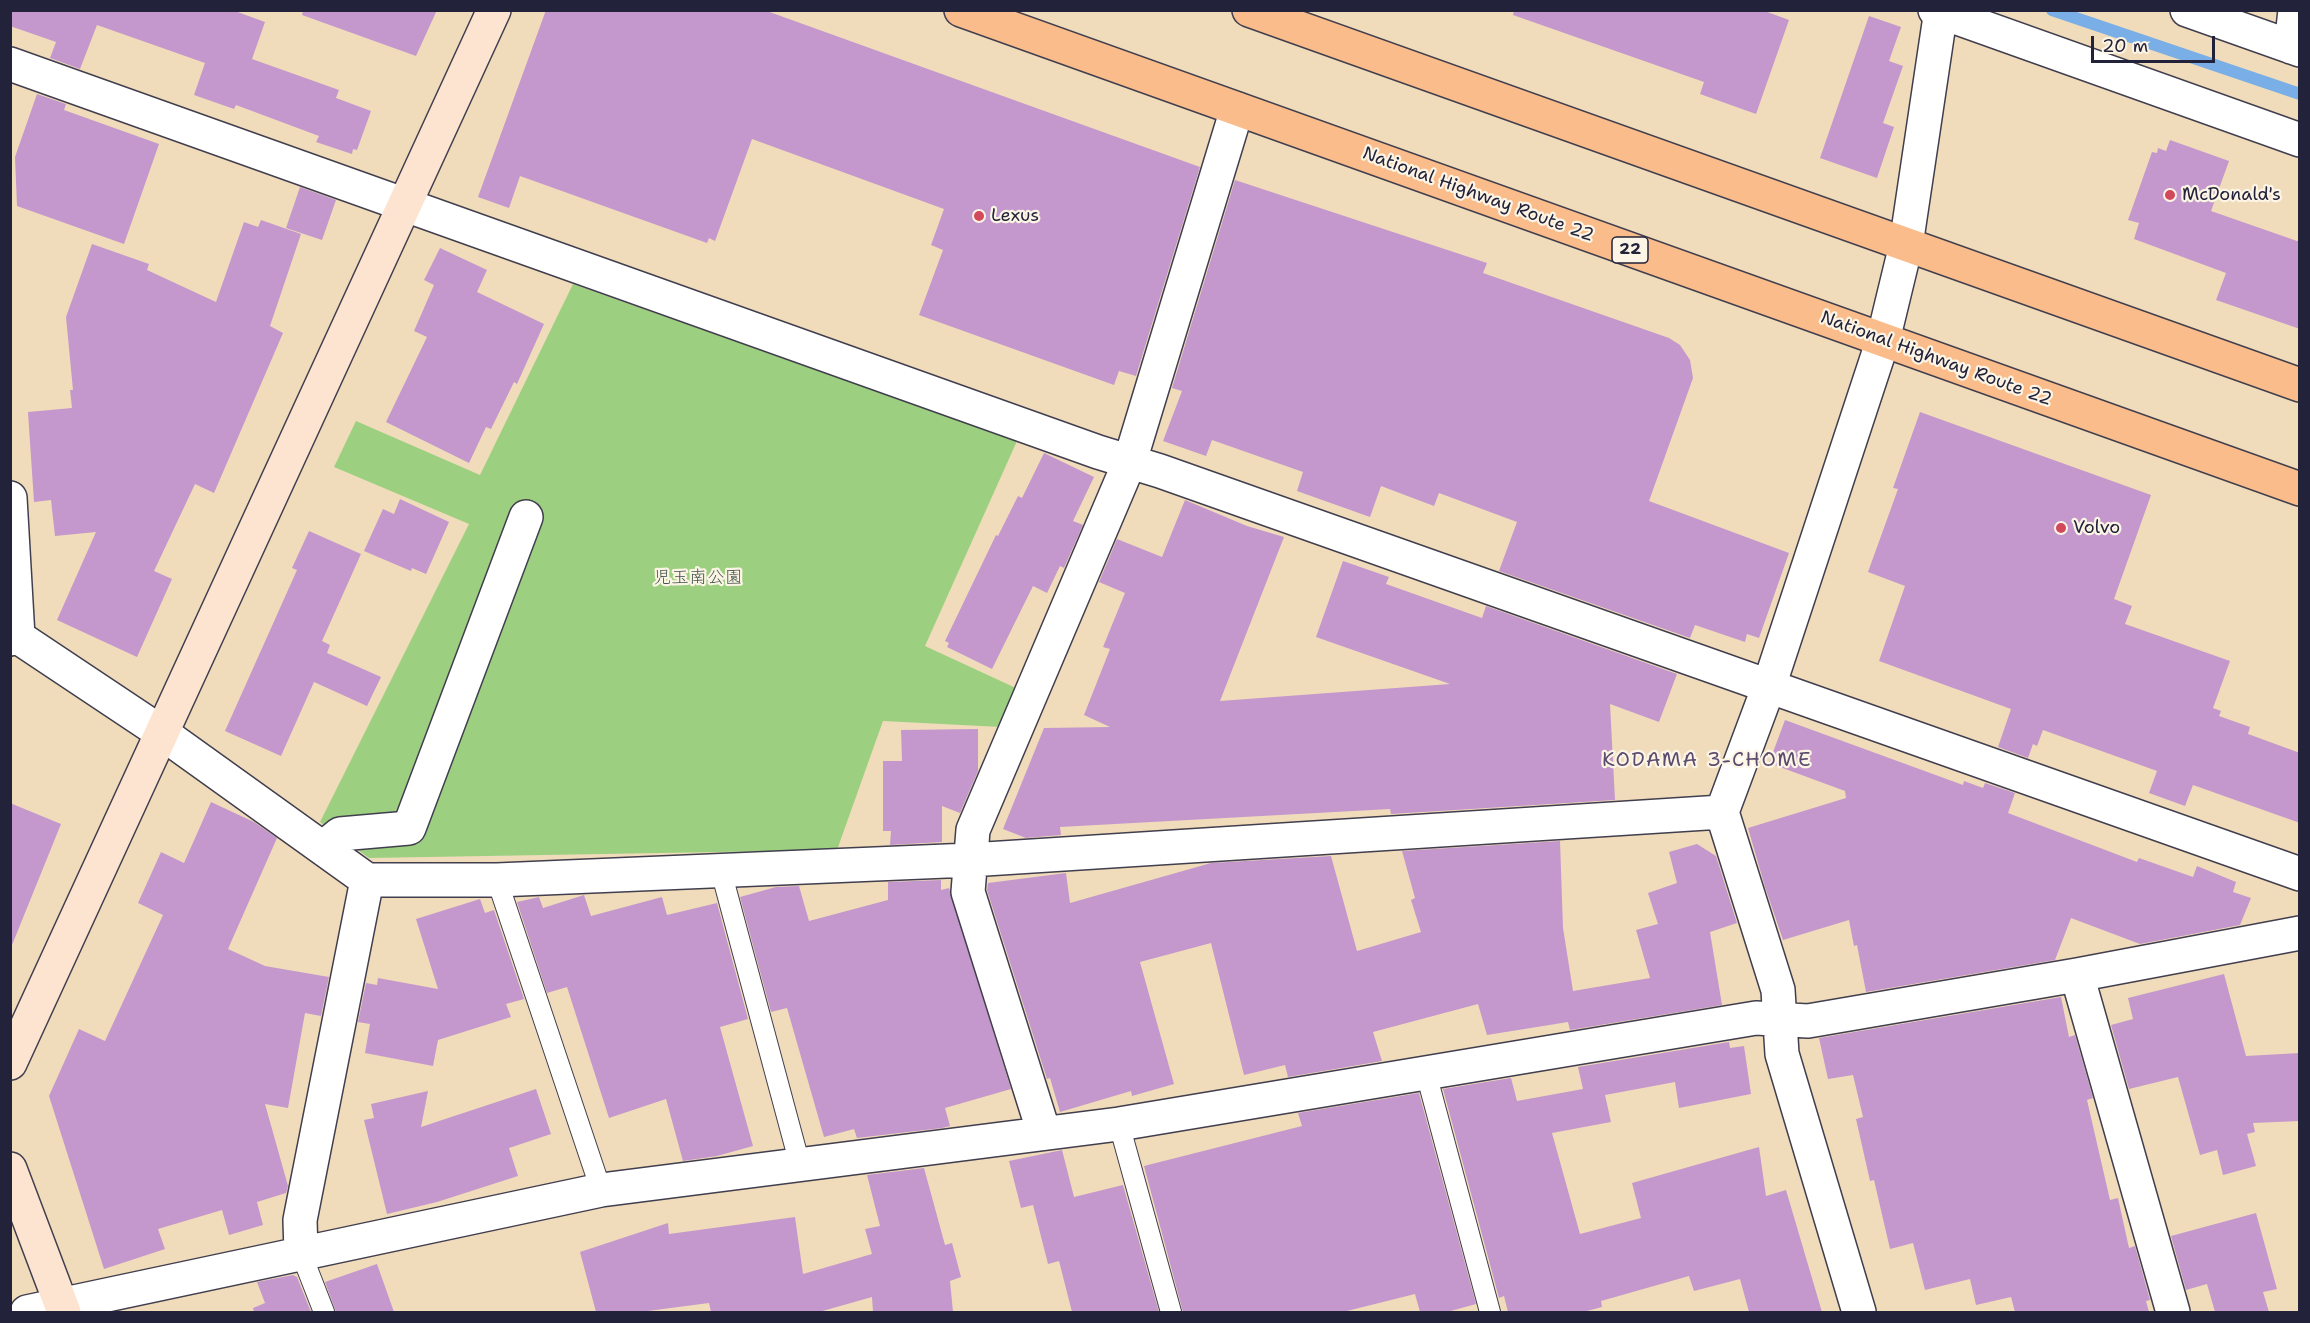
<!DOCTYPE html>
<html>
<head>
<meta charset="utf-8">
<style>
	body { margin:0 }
	#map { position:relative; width:2310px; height:1323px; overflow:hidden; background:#f0dcbb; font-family:"Shantell Sans",sans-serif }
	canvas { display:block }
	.frame { position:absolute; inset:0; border:12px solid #22223b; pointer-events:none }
	.scale { position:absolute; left:2091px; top:36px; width:124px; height:27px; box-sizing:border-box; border:3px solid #22223b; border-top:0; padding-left:8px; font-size:18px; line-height:21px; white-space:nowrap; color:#22223b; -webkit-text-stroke:4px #fcf5e5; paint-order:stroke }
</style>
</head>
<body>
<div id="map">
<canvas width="2310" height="1323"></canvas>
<div class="frame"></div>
<div class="scale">20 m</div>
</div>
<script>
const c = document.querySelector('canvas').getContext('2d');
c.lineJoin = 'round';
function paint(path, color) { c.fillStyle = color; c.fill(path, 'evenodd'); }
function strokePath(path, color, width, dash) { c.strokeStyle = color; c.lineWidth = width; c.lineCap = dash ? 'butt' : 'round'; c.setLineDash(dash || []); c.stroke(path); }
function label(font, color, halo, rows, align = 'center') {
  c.font = font + ' "Shantell Sans","Klee One",sans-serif'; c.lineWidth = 4.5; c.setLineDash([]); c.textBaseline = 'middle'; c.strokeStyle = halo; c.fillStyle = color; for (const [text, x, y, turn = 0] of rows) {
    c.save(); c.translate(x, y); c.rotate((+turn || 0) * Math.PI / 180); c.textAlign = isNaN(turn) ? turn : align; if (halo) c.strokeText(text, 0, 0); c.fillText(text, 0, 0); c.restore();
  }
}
paint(new Path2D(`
	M573,284L1017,441L925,646L1018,689L1001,727L883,721L837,850L369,858L320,822L469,524L334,467L356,421L480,475Z`), '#9cd080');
strokePath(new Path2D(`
	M2052,10L2300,94`), '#79aee6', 12);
paint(new Path2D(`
	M10,10H232L265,22L252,59L339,90L336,98L371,111L357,150L353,149L352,154L316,142L319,136L236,105L234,109L194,95L205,63L97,25L80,69L50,58L56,42L10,26Z
	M303,10H437L416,56L302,15Z
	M546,10H764L1200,167L1136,376L1119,371L1114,385L919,315L943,250L931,245L944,209L752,139L715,241L709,238L707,243L520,176L509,208L478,197Z
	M1514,10H1762L1789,20L1756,114L1700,94L1704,82L1513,15Z
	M1869,16L1901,27L1889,61L1903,66L1883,123L1894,127L1877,178L1820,158Z
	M37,94L66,104L64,110L159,144L124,244L17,206L15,157Z
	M2170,140L2229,161L2211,211L2300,242V329L2216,300L2226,273L2134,239L2139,223L2128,220L2152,152L2157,153L2158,148L2166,151Z
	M1235,180L1487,263L1483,273L1669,338L1680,345L1690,360L1693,378L1649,501L1789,553L1759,638L1747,634L1745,642L1695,625L1690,638L1499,571L1517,522L1439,493L1434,506L1381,486L1370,517L1297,491L1303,472L1212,440L1206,456L1163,441L1182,391L1172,388Z
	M300,187L336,200L322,240L286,228Z
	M261,220L301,234L270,326L283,333L214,493L195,484L154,571L172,579L137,657L57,620L96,532L55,536L51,500L34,502L28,412L72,408L70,390H73L66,317L92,244L149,264L147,270L216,302L244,222L258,227Z
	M440,248L487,270L477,292L544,324L517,384L514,382L491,429L486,427L469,463L386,422L427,337L414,331L434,285L424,280Z
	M1920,412L2151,495L2114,599L2132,606L2125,624L2230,661L2213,708L2221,711L2219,716L2250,727L2248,734L2300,753V823L2193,785L2185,806L2149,793L2157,771L2043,730L2037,746L2033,744L2028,758L1998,747L2011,709L1879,661L1905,586L1868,572L1898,489L1893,488Z
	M1044,453L1094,477L1073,521L1083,525L1064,568L1060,566L1047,593L1033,586L992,669L947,647L949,643L945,641L996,535L998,536L1018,496L1022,498Z
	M400,499L449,522L426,574L412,568L411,571L364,551L383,509L394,514Z
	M1185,500L1247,526L1284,537L1220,701L1450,684L1316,637L1343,561L1389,577L1386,584L1482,618L1486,606L1677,674L1659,722L1610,704L1615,800L1391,814L1390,809L1060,827L1061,835L1026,838L1003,829L1044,728L1110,727L1084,715L1110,649L1103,647L1125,593L1099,582L1117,539L1162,557Z
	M309,531L361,554L322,641L330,645L327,653L381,677L367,706L314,682L281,756L225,731L297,570L292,568Z
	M1785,720L1963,785L1964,781L1983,788L1985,783L2015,793L2008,813L2137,862L2139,858L2193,877L2197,866L2236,882L2233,892L2251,898L2240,925L2140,944L2071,918L2055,960L1866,992L1857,945L1854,946L1849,920L1783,940L1765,887L1748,828L1846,798L1845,791L1769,763Z
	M978,729V771L960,813L942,806V842L890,845L891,831H883V761H902L901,730Z
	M211,802L254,822L277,838L228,949L265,966L329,977L321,1016L305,1013L288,1108L265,1104L288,1186L286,1193L257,1202L263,1225L229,1235L222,1210L158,1229L165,1249L104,1269L49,1096L79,1029L105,1041L163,915L138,903L161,852L184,863Z
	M10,803L61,824L12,945H10Z
	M1560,841L1563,928L1573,991L1650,978L1636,930L1658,924L1648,893L1677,883L1669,852L1697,844L1716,856L1737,923L1710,932L1722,1005L1570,1030L1568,1022L1487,1035L1478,1004L1373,1032L1382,1061L1288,1077L1285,1065L1244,1075L1211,943L1140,962L1174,1084L1132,1096L1131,1091L1060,1112L1050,1078L1047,1079L987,890L988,883L1066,873L1070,903L1211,863L1331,856L1357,951L1421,932L1411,900L1415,898L1402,851Z
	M941,880V890L949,888L1011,1089L945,1108L950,1126L942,1128L857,1138L854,1129L824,1137L787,1008L771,1012L740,897L776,887L799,886L809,921L888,900V882Z
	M584,895L591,916L662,897L667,915L717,903L748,1019L720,1027L753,1146L717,1156L683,1161L666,1099L609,1118L567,987L547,993L517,902L539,897L543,908Z
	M480,899L485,913L494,910L524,999L506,1004L511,1017L438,1040L433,1066L365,1053L370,1024L358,1022L366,983L377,985L378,978L438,989L416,919Z
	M2224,974L2246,1056L2300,1053V1121L2253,1123L2255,1132L2247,1134L2256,1166L2223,1175L2217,1150L2200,1155L2178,1077L2129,1089L2111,1025L2133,1019L2128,998Z
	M2061,997L2069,1037L2075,1035L2093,1098L2087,1100L2110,1200L2118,1198L2129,1248L2135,1246L2150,1300L2146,1301L2149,1312H2015L2011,1297L1976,1305L1970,1279L1925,1290L1913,1243L1890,1249L1874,1180L1870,1181L1856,1119L1863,1117L1853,1075L1828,1079L1819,1038Z
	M1729,1042L1730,1048L1744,1046L1751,1094L1679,1108L1675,1082L1605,1095L1611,1122L1552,1133L1580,1234L1641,1218L1632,1183L1759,1147L1766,1196L1786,1190L1822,1312H1749L1740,1279L1694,1291L1689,1276L1601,1301L1602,1307L1583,1312H1508L1504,1296L1499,1298L1443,1089L1511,1078L1517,1101L1583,1089L1578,1067Z
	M536,1089L551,1134L509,1148L518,1176L437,1202L387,1214L364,1120L374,1118L371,1104L428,1091L421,1127Z
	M1419,1093L1476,1304L1447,1312H1420L1415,1294L1343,1312H1183L1144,1166L1302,1126L1298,1113Z
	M1062,1150L1074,1197L1123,1185L1159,1312H1072L1059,1261L1048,1264L1033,1205L1021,1208L1009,1161Z
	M924,1168L945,1245L952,1243L961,1277L950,1281L953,1312H873L872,1297L819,1312H711L709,1303L640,1312H596L580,1252L668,1223L669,1234L795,1217L803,1274L872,1254L865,1229L880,1226L867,1175Z
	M2256,1213L2277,1289L2263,1292L2269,1312H2215L2207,1284L2186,1290L2171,1236Z
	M377,1264L394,1312H336L325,1282Z
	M293,1275L297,1277L311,1312H254L253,1308L265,1303L257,1282Z`), '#c498cc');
const lane = new Path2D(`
	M721,871L800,1165
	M497,880L601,1190
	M1426,1073L1490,1312
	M1119,1124L1171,1312
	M301,1253L324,1312`);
const street = new Path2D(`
	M1935,10L2300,140
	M2187,10L2300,50
	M2291,47L2295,10
	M10,64L1098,452L1160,471L2300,874
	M10,498L18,637
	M10,639L18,637L162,733L367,880H497L970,860L1722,812
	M323,848L340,834L409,828L526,517
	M2077,975L2173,1312
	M1044,1133L968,892L973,830L1130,461L1237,109
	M301,1253L300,1220L367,880
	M27,1312L601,1190L1119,1124L1756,1018L1808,1021L2077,975L2300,933
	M1859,1312L1782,1054L1778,990L1722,812L1769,686L1883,340L1906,245L1941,10`);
const secondary = new Path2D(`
	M10,1063L494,10
	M10,1169L64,1312`);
const highway = new Path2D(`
	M961,10L2300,489
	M1249,10L2300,385`);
strokePath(lane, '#413e4e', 22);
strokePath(street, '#413e4e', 36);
strokePath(secondary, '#413e4e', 36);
strokePath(highway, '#413e4e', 36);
strokePath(lane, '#fff', 20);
strokePath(street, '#fff', 33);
strokePath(secondary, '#fde4d0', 33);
strokePath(highway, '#f9bc8a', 33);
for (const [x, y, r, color] of [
	[2170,195,6,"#d1495b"],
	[979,216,6,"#d1495b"],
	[2061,528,6,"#d1495b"]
]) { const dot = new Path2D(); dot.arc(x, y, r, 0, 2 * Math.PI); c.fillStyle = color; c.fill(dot); strokePath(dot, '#fcf5e5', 2); }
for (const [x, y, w] of [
	[1630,250,36]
]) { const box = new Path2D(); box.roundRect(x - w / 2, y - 13, w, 26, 4.5); c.fillStyle = '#fcf5e5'; c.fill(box); strokePath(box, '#22223b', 1.5); }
label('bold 16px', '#22223b', null, [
	["22",1630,250]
]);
label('18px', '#22223b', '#fcf5e5', [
	["National Highway Route 22",1478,195,20],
	["National Highway Route 22",1936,359,20]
]);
label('18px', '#22223b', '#fcf5e5', [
	["McDonald's",2182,195],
	["Lexus",991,216],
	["Volvo",2073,528]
], 'left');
label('18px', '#475650', '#fcf5e5', [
	["児玉南公園",698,578]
]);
c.letterSpacing = '1.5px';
label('20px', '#5b4b6e', '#fcf5e5', [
	["KODAMA 3-CHOME",1707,761]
]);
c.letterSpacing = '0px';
</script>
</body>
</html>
